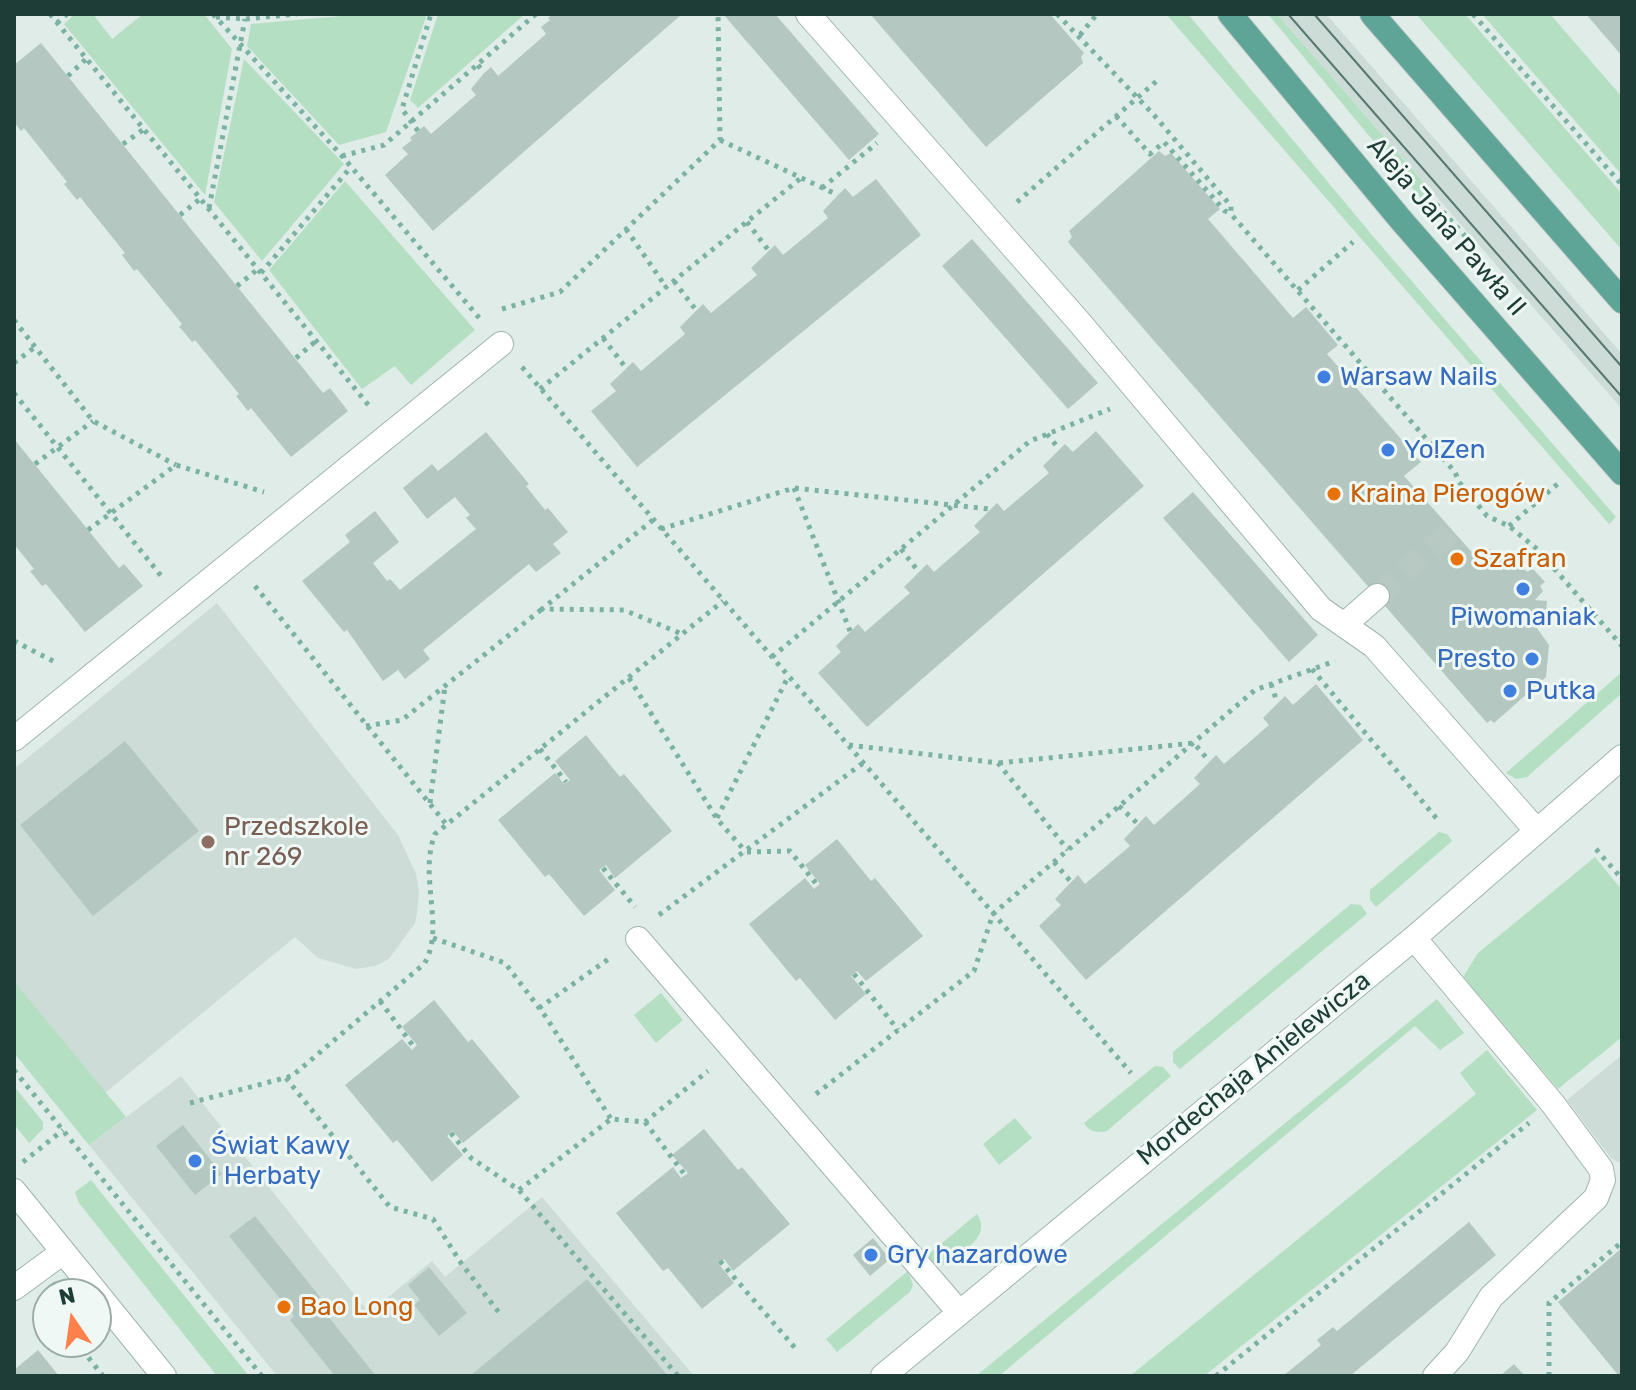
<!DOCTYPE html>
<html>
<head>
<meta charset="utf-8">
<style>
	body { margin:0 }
	#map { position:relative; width:1636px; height:1390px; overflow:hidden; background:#dfece7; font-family:Rubik,sans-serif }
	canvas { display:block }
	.frame { position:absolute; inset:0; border:16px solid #1e3d36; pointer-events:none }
	.north { position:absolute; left:32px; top:1278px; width:80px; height:80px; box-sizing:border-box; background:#eff8f4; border:2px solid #9bada8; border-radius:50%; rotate:347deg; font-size:22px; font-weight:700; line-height:32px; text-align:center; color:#1e3d36 }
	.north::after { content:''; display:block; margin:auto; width:28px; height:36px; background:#fe804a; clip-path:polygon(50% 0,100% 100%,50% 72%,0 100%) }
</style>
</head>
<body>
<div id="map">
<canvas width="1636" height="1390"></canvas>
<div class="frame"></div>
<div class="north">N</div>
</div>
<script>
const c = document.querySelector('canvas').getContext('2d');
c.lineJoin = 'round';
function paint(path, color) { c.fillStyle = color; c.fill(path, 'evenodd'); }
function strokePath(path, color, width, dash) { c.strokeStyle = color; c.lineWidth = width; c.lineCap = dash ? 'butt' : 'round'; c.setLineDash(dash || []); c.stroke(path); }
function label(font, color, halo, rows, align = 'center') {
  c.font = font + ' Rubik,sans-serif'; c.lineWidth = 6; c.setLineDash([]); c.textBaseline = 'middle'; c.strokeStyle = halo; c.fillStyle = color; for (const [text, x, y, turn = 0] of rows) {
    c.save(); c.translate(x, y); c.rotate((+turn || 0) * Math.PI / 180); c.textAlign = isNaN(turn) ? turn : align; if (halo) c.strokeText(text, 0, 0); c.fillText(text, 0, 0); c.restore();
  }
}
paint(new Path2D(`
	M1277,14H1326L1622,354V409Z
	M217,603L398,835L416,874L419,892L417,914L415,923L389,959L375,966L356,969L318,958L295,937L105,1093L14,981V769Z
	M1622,1055V1164L1611,1158L1567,1100Z
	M181,1076L369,1313L432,1261L445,1277L542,1197L694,1376H277L89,1145Z`), '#cddcd6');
paint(new Path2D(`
	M75,14H93L112,39L143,14H204L232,49L205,195L64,24Z
	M364,14H427L386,132L339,145L247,46L251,24Z
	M438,14H525L418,108L410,100Z
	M1166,14H1188L1377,241L1616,517L1609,524Z
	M1268,14H1277L1433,193L1423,201Z
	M1416,14H1465L1622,194V250Z
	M1482,14H1550L1622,97V175Z
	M244,59L344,164L262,261L214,202Z
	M345,181L475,330L411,385L395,366L362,389L269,270Z
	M1622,672V693L1527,777L1516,779L1506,773Z
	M1439,832L1447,834L1452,841L1376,907L1370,900V890Z
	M1595,857L1622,890V1037L1558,1089L1463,977L1478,953Z
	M1351,904L1361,905L1367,914L1180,1069L1173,1062V1052Z
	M14,981L126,1117L89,1145L14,1053Z
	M661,993L683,1020L656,1043L634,1015Z
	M1437,999L1464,1033L1440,1050L1415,1026L999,1376H976Z
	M1487,1050L1537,1110L1204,1376H1130L1476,1094L1460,1073Z
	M1155,1066L1163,1067L1171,1076L1107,1131C1096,1133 1090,1132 1084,1123Z
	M14,1086L43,1122V1129L29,1143L14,1124Z
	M1015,1118L1032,1138L999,1165L983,1144Z
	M91,1180L249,1376H217L79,1203L75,1192Z
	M977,1214C989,1233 973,1244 958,1255C953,1259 948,1264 942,1265C935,1266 930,1262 924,1258Z
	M908,1271L913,1285L910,1292L837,1352L826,1339Z`), '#b5dfc3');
paint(new Path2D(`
	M553,14H682L433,231L385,175L408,154L402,148L412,140L410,138L424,126L431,134L476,95L471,89L484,73L491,67L498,76L546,34L541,27L550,20L548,18Z
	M723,14H775L879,134L849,160Z
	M870,14H1050L1084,53L1081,57L1083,63L986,147Z
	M1586,14H1622V56Z
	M41,43L323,393L330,388L348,411L291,457L251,408L248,411L236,396L239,394L195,340L192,342L183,331L179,327L182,324L137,269L134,271L122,255L125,253L80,197L77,200L64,184L67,182L24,128L21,131L14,122V65Z
	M1159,151L1165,156L1171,153L1220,209L1208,219L1293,318L1306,307L1338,345L1327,354L1421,462L1404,476L1478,559L1490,549L1528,572L1532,568L1545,582L1540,586L1543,591L1535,600L1547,601L1545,625L1534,624L1549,645L1546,677L1494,723L1491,720L1487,723L1068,242L1072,237L1069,231Z
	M876,179L921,235L637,467L591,411L616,391L610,384L633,362L641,371L685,334L680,327L703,304L711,313L757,275L751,268L775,245L783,255L828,218L823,211L845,188L853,197Z
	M972,239L1098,383L1068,409L942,266Z
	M1096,431L1144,486L867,727L818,673L841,652L836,646L858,624L865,632L910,593L904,587L927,564L934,572L980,532L974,526L997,503L1004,511L1049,473L1043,466L1065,444L1073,452Z
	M486,432L529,484L526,486L545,510L548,508L568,532L553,544L561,553L536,572L529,564L423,650L430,659L405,679L398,670L383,681L347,630L344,632L302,581L350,542L345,535L375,511L399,542L373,563L387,581L390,579L400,590L476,529L466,518L470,515L455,497L427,519L403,488L432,464L438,471Z
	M14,439L119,568L124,564L143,586L85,632L46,584L42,586L30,571L34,569L14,544Z
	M1193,492L1318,635L1289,662L1163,518Z
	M1316,684L1363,740L1086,980L1039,926L1061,905L1055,899L1078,875L1085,884L1130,846L1124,839L1146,816L1154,825L1200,784L1194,778L1216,755L1224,764L1269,725L1263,718L1285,696L1293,705Z
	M586,735L620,777L624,774L672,831L615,878L606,865L599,870L615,890L584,916L549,874L545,877L498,820L555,773L564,784L570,780L555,761Z
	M125,741L199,831L93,916L20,825Z
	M837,839L871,881L875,878L923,936L866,981L857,971L851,976L866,994L835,1020L800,978L796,981L749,924L805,878L814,889L820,884L805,865Z
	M434,1000L468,1042L472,1039L520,1097L463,1143L453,1131L447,1136L463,1155L432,1182L397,1140L393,1143L345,1085L402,1039L412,1050L417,1045L402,1027Z
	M183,1125L222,1174L195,1195L156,1146Z
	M704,1129L738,1170L742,1167L790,1224L733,1271L724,1259L718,1263L734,1283L702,1309L668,1268L663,1271L616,1213L673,1167L681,1178L688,1173L672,1155Z
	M255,1216L320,1297L315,1300L376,1376H335L290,1320L294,1316L229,1236Z
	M1469,1222L1496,1255L1350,1376H1283L1321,1345L1317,1340L1333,1327L1337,1331Z
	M873,1238L890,1259L870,1276L853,1255Z
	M1622,1248V1376H1619L1558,1302Z
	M429,1267L467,1313L439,1336L414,1305L420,1300L408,1285Z
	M587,1279L668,1376H470Z
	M38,1350L59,1376H14V1370Z
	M1514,1364L1525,1376H1500Z`), '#b4c7c0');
strokePath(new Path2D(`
	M1377,596L1453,530`), '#b8c9c4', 24, [24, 12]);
const minor = new Path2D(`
	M808,14L1080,323L1321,609L1374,646L1536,830
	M1344,625L1377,596
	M14,739L501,344
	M1414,938L1553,1104L1601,1169L1603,1180L1596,1198L1491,1297L1457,1352L1435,1376
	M638,939L959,1312
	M14,1191L164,1376
	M14,1288L63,1252
	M883,1376L1414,938L1622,757`);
const major = new Path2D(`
	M1230,14L1401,220L1622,473
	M1372,14L1622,301`);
strokePath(minor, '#a1b4ae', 26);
strokePath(major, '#c0c9c7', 26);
strokePath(new Path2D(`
	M50,14L370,407
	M213,14L342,156L481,320
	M1057,14L1154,115L1231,206V214L1455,472L1459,482L1487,516L1509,526L1537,549L1622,646
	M1473,14L1622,185
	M216,17L245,19L297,14
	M57,23L67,14
	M1080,35L1097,14
	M478,65L484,73
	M68,76L86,59
	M1116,116L1150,154L1164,142L1225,211L1230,213
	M418,131L402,109L431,14
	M720,140L838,195
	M123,144L144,129
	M342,156L384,145L536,14
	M822,188L877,143
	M1017,202L1159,79
	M1436,204L1465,236
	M209,208L245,19
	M180,215L200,199
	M747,222L769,251
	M626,229L666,287
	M261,273L351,167
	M674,281L696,310
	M237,286L258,269
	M1298,290L1353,242
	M502,309L560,292L720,140L718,14
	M14,320L93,421L176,465
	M603,338L626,368
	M296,358L316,341
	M14,363L35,347
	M522,367L1131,1073
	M540,389L801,178
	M14,393L162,577
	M1047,434L1059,449
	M35,464L93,421
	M794,488L850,631
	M653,520L542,609L624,610L682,634
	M1509,526L1561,481
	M661,529L794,488L989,509
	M88,530L176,465L264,492
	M901,549L918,571
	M255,586L446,824
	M14,641L55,662
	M772,657L1030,441L1110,409
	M1312,669L1437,819
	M629,678L717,819L746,852
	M1271,684L1277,702
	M366,726L402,720L542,609
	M849,745L998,763L1068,850
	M540,749L566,782
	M999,763L1194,743L1209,761
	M430,803L445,686
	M1119,806L1138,824
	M717,818L788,677
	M1596,849L1622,879
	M747,852L790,851L818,886
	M1054,862L1071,882
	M603,868L635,907
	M659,915L863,763
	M433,938L505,963L546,1017L611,1119
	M854,974L898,1030
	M380,1001L414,1047
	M539,1008L610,958
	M14,1070L262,1376
	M286,1078L390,1207L433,1219L461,1263L500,1314
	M816,1094L974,971L993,914L1255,690L1335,661
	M190,1103L292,1076L424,964C446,929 418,877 435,834L723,601
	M645,1122L685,1175
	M451,1133L471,1158L519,1190L678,1376
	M23,1162L63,1130
	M519,1190L611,1119L645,1122L708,1071
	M720,1261L796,1349
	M76,1342L103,1376
	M1216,1376L1529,1123
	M1549,1376V1303L1622,1242`), '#7cb2a4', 5, [4, 6]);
strokePath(minor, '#fff', 24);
strokePath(major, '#5fa597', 24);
strokePath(new Path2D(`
	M1288,14L1622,397
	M1314,14L1622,367`), '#587972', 2);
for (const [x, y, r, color] of [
	[1324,377,8,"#3f7fe0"],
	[1388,450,8,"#3f7fe0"],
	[1334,494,8,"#e8710a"],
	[1457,559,8,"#e8710a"],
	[1523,589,8,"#3f7fe0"],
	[1532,659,8,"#3f7fe0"],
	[1510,691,8,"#3f7fe0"],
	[208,842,8,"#8d6e63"],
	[195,1161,8,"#3f7fe0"],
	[871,1255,8,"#3f7fe0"],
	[284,1307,8,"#e8710a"]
]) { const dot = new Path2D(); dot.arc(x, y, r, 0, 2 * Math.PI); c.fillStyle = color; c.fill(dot); strokePath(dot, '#eff8f4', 3); }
label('26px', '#1e3d36', '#eff8f4', [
	["Aleja Jana Pawła II",1446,227,49],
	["Mordechaja Anielewicza",1254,1069,-39]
]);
label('26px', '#366cbe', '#eff8f4', [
	["Warsaw Nails",1340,377],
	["Yo!Zen",1404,450],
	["Piwomaniak",1523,617,"center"],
	["Presto",1516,659,"right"],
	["Putka",1526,691],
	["Świat Kawy",211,1146],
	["i Herbaty",211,1176],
	["Gry hazardowe",887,1255]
], 'left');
label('26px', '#c56008', '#eff8f4', [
	["Kraina Pierogów",1350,494],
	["Szafran",1473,559],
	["Bao Long",300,1307]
], 'left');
label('26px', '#785e54', '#eff8f4', [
	["Przedszkole",224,827],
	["nr 269",224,857]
], 'left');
</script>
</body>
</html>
